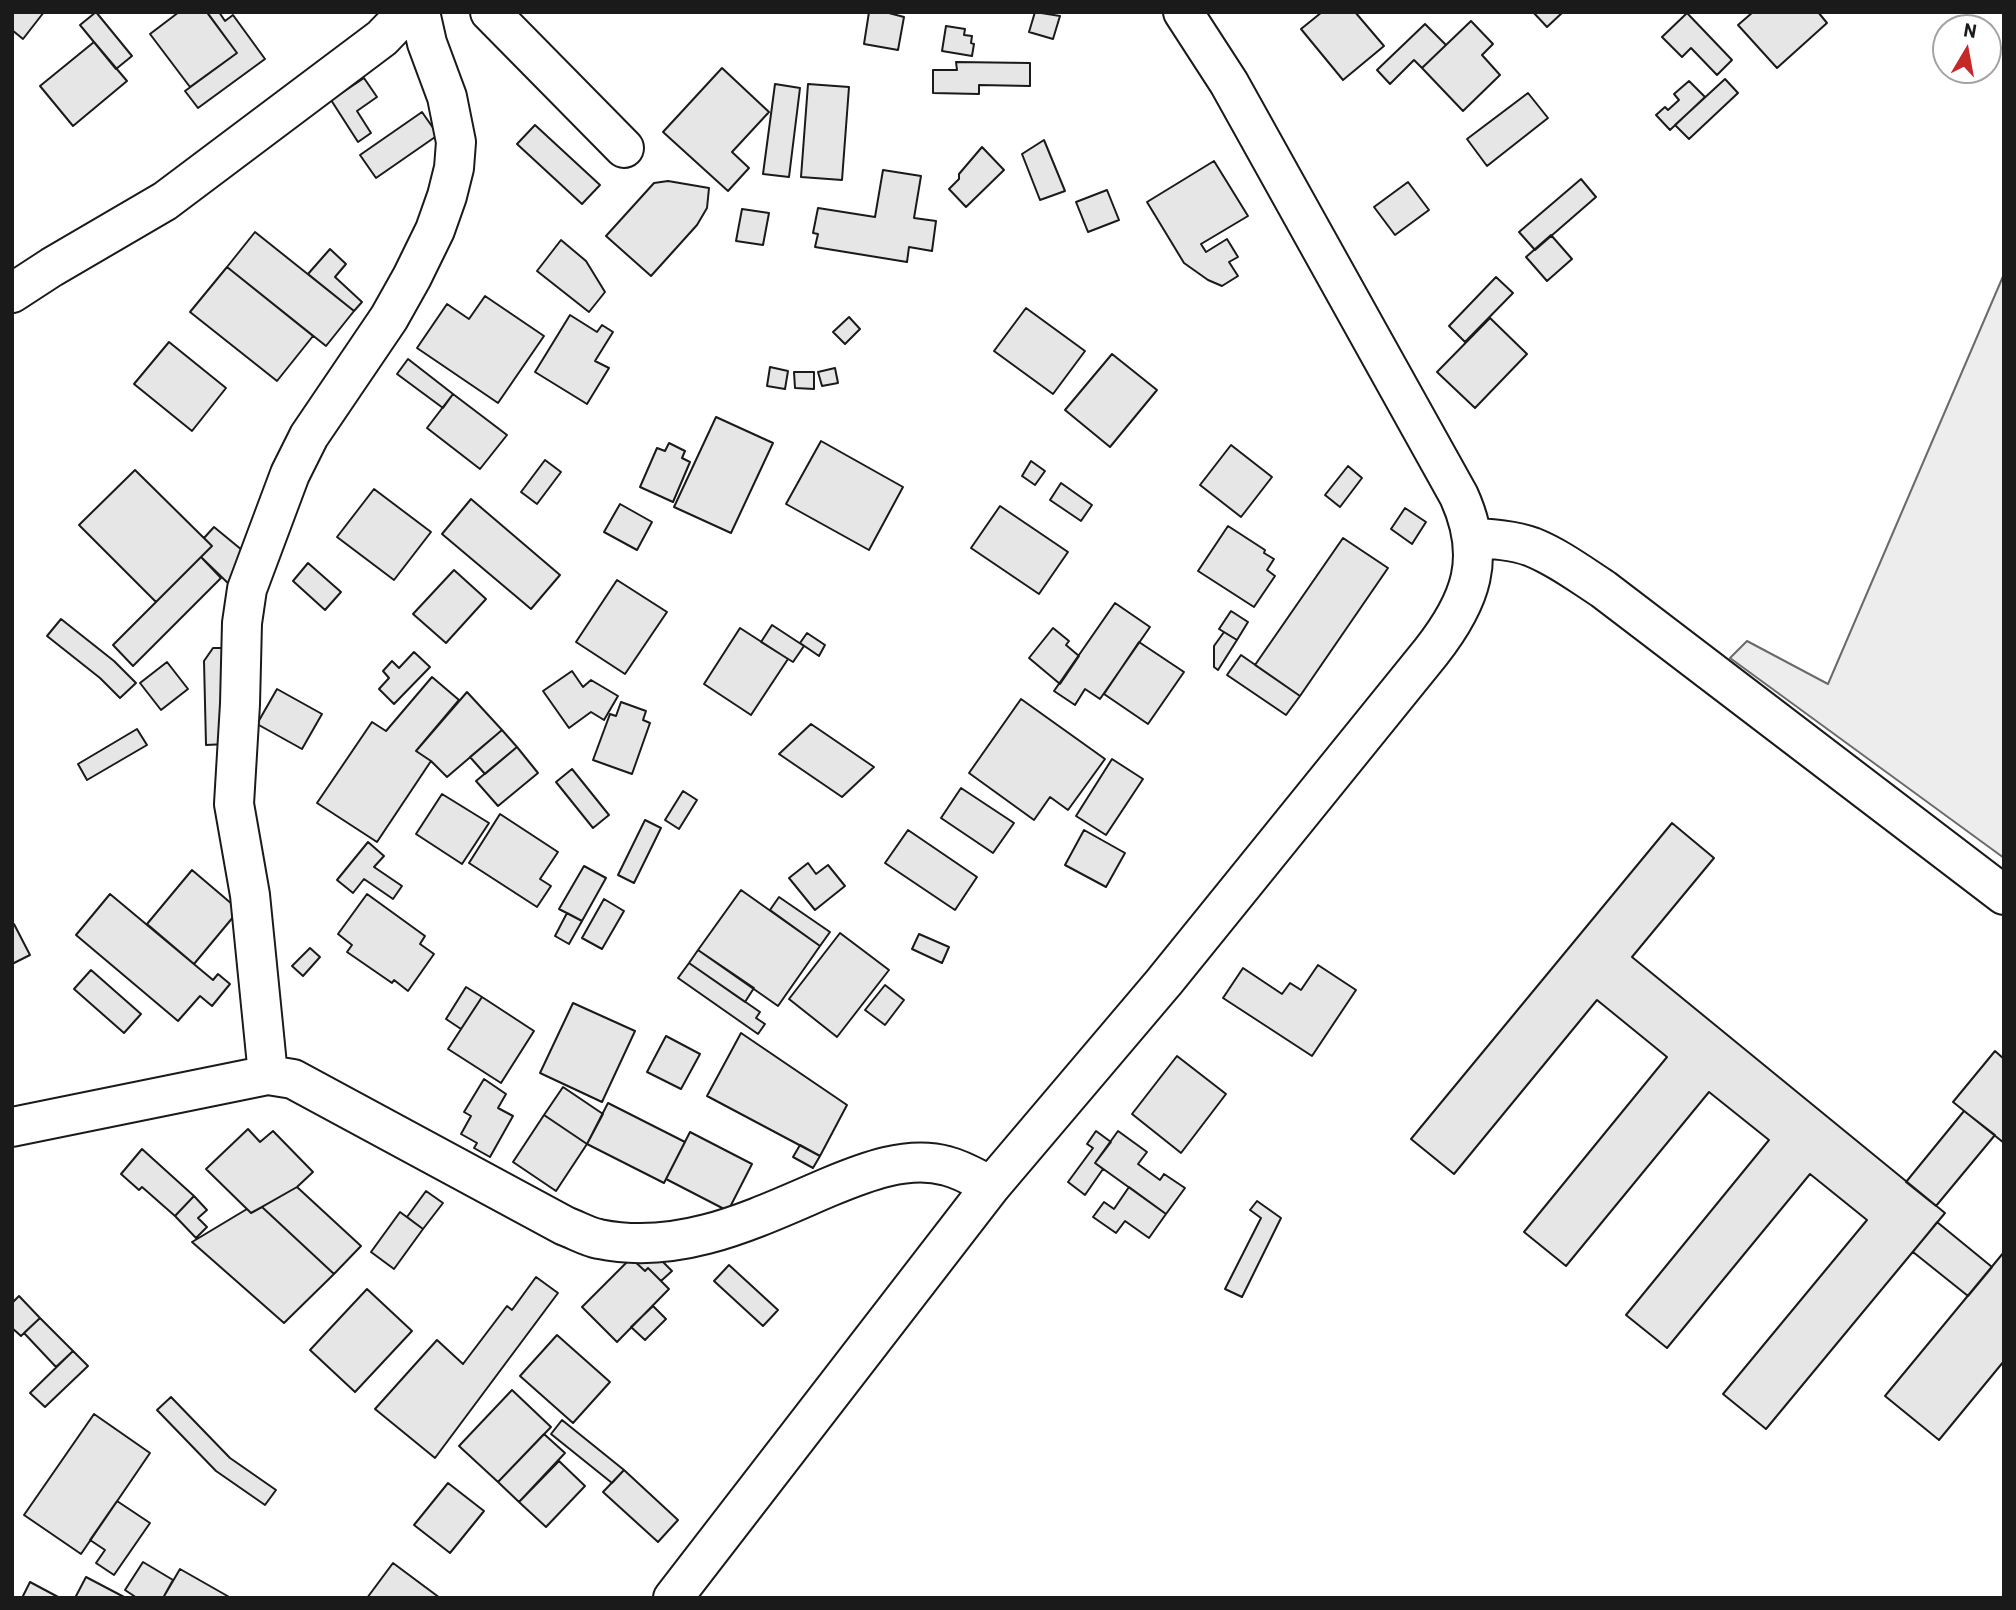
<!DOCTYPE html>
<html>
<head>
<meta charset="utf-8">
<style>
	body { margin:0 }
	#map { position:relative; width:2016px; height:1610px; overflow:hidden; background:#fff; font-family:Barlow,sans-serif }
	canvas { display:block }
	.frame { position:absolute; inset:0; border:14px solid #1a1a1a; pointer-events:none }
	.north { position:absolute; left:1932px; top:14px; width:70px; height:70px; box-sizing:border-box; background:#fff; border:2px solid #a3a3a3; border-radius:50%; rotate:10deg; font-size:19px; font-weight:700; line-height:28px; text-align:center; color:#1a1a1a }
	.north::after { content:''; display:block; margin:auto; width:24px; height:32px; background:#c62828; clip-path:polygon(50% 0,100% 100%,50% 72%,0 100%) }
</style>
</head>
<body>
<div id="map">
<canvas width="2016" height="1610"></canvas>
<div class="frame"></div>
<div class="north">N</div>
</div>
<script>
const c = document.querySelector('canvas').getContext('2d');
c.lineJoin = 'round';
function paint(path, color) { c.fillStyle = color; c.fill(path, 'evenodd'); }
function strokePath(path, color, width, dash) { c.strokeStyle = color; c.lineWidth = width; c.lineCap = dash ? 'butt' : 'round'; c.setLineDash(dash || []); c.stroke(path); }
const built = new Path2D(`
	M2004,274V858L1730,658L1747,641L1828,684Z`);
paint(built, '#ededed');
strokePath(built, '#6a6a6a', 2);
const building = new Path2D(`
	M12,12H44L23,39L12,30Z
	M96,12L132,56L116,69L80,25Z
	M179,12H207L237,53L190,87L150,34Z
	M210,12H219L225,21L233,15L265,59L198,108L185,91L237,53L208,14Z
	M869,12H885L904,17L898,50L864,44Z
	M1035,12L1060,16L1053,39L1029,32Z
	M1322,12H1355L1384,46L1343,80L1301,29Z
	M1533,12H1563L1547,27Z
	M1753,12H1818L1827,23L1777,68L1738,25Z
	M1687,13L1732,60L1717,75L1691,48L1682,57L1662,37Z
	M1471,21L1493,44L1482,55L1500,75L1463,111L1422,68Z
	M1425,24L1446,45L1422,68L1414,60L1390,84L1377,70Z
	M946,26L965,29L964,35L972,36L971,43L974,44L972,56L942,51Z
	M94,42L127,81L73,126L40,86Z
	M956,62L1030,63V86L979,85V94L933,93V70H957Z
	M722,68L769,112L732,152L749,168L728,191L663,132Z
	M364,78L377,97L357,111L371,133L358,142L331,100Z
	M1725,79L1738,93L1689,139L1675,125Z
	M1689,81L1705,97L1670,130L1656,115L1665,107L1668,110L1679,100L1674,94Z
	M775,84L800,88L789,177L763,174Z
	M808,84L849,87L842,180L801,177Z
	M1528,93L1548,118L1487,166L1467,139Z
	M422,112L438,135L376,178L360,155Z
	M535,125L600,185L582,204L517,144Z
	M1044,140L1065,191L1040,200L1022,154Z
	M982,147L1004,170L966,207L949,189L959,179V174Z
	M1214,161L1248,216L1201,244L1206,252L1227,239L1238,257L1229,262L1238,276L1222,286L1208,280L1184,263L1147,202Z
	M883,170L921,176L914,218L936,221L932,251L909,247L907,262L815,247L818,234L813,233L818,208L875,217Z
	M1581,179L1596,197L1535,250L1519,232Z
	M668,181L709,188L707,208L697,225L651,276L606,236L654,183Z
	M1408,182L1429,210L1395,235L1374,207Z
	M1107,190L1119,220L1088,232L1076,202Z
	M742,209L769,213L763,245L736,241Z
	M255,232L354,311L326,346L227,267Z
	M1551,235L1572,259L1547,281L1526,257Z
	M561,240L586,261L605,292L589,312L537,271Z
	M330,249L346,264L335,277L362,302L354,311L308,274Z
	M227,267L313,336L277,381L190,312Z
	M1496,277L1513,293L1465,342L1449,326Z
	M485,296L544,336L498,403L417,348L447,304L469,319Z
	M1026,308L1085,351L1053,394L994,351Z
	M570,315L597,332L602,325L613,332L595,361L609,368L587,404L535,372Z
	M849,317L860,329L845,344L833,332Z
	M1490,318L1527,354L1475,408L1437,372Z
	M169,342L226,388L192,431L134,384Z
	M1112,354L1157,390L1110,447L1065,410Z
	M408,359L453,394L443,408L397,374Z
	M770,367L788,371L785,389L767,386Z
	M835,368L838,383L822,386L818,372Z
	M794,372H814V389L795,388Z
	M453,394L507,435L480,469L427,428Z
	M716,417L773,443L731,533L674,507Z
	M821,441L903,487L869,550L786,504Z
	M669,443L685,451L682,458L690,462L673,502L640,487L657,448L665,451Z
	M1231,445L1272,477L1241,517L1200,485Z
	M545,460L561,472L537,504L521,492Z
	M1031,461L1045,471L1035,485L1022,476Z
	M1348,466L1362,478L1340,507L1325,495Z
	M135,470L212,546L156,602L79,525Z
	M1061,483L1092,505L1081,521L1050,500Z
	M374,489L431,532L394,580L337,537Z
	M471,499L560,575L531,609L442,534Z
	M620,504L652,522L637,550L604,532Z
	M1000,506L1068,552L1039,594L971,548Z
	M1405,508L1426,522L1412,544L1391,529Z
	M1228,526L1265,550L1264,553L1274,559L1267,570L1275,576L1254,607L1198,571Z
	M214,527L248,555L232,587L201,557L212,546L204,538Z
	M1343,538L1388,568L1300,696L1255,665Z
	M201,557L221,578L133,666L113,645Z
	M308,563L341,592L325,610L293,581Z
	M454,570L486,599L446,643L413,614Z
	M617,580L667,612L625,674L576,642Z
	M1115,603L1150,627L1100,699L1085,689L1075,705L1054,691Z
	M1231,611L1248,622L1237,640L1219,629Z
	M61,619L114,661L136,683L120,698L100,678L47,636Z
	M772,625L804,646L793,662L761,642Z
	M740,628L788,659L751,715L704,684Z
	M1053,628L1069,641L1066,645L1079,656L1060,684L1029,658Z
	M1224,632L1237,640L1218,670L1214,667V646Z
	M807,633L825,645L819,656L800,643Z
	M1139,642L1184,672L1148,724L1104,694Z
	M213,648H224L227,744L206,745L204,661Z
	M414,652L430,667L394,704L379,689L389,678L383,671L392,661L399,668Z
	M1241,655L1300,696L1286,715L1227,675Z
	M167,662L188,689L161,710L140,683Z
	M572,671L583,687L591,680L618,696L604,720L591,712L569,728L543,691Z
	M432,677L459,700L416,751L431,761L377,842L317,803L372,722L386,731Z
	M277,689L322,714L302,749L257,724Z
	M467,692L502,730L447,777L431,761L416,751Z
	M1021,699L1105,759L1068,810L1050,797L1034,820L969,773Z
	M621,702L646,711L643,720L650,723L632,774L593,760L610,714L616,716Z
	M811,724L874,767L842,797L779,754Z
	M137,729L147,745L87,780L78,764Z
	M502,730L517,747L485,774L470,757Z
	M517,747L538,773L498,806L476,781Z
	M1112,759L1143,779L1106,835L1076,816Z
	M572,769L609,815L593,828L556,782Z
	M961,788L1014,823L993,853L941,818Z
	M683,791L697,800L679,829L665,820Z
	M442,794L489,823L462,864L416,834Z
	M500,814L558,852L540,879L551,886L537,907L469,863Z
	M645,820L661,828L634,883L618,875Z
	M1672,823L1714,858L1632,957L1945,1213L1766,1429L1723,1394L1867,1220L1810,1174L1667,1348L1626,1315L1769,1140L1709,1092L1566,1266L1524,1232L1667,1057L1597,1000L1454,1174L1411,1139Z
	M908,830L977,877L955,910L885,863Z
	M1084,830L1125,853L1106,887L1065,865Z
	M368,842L384,856L374,867L402,886L393,899L364,879L353,893L337,880Z
	M808,863L816,874L828,865L845,886L815,910L789,878Z
	M584,866L606,878L582,921L559,909Z
	M192,870L239,910L194,964L147,924Z
	M741,890L820,946L778,1006L698,950Z
	M110,894L213,980L218,974L230,984L212,1006L200,996L178,1021L76,935Z
	M367,894L425,936L420,944L434,954L408,991L394,980L392,983L347,952L352,945L338,934Z
	M779,897L830,932L820,946L770,910Z
	M604,899L624,911L602,949L582,938Z
	M567,913L582,921L569,944L555,936Z
	M14,924L30,955L12,964V925Z
	M840,933L889,970L837,1037L789,999Z
	M919,934L949,947L942,963L912,949Z
	M310,948L320,957L303,976L292,966Z
	M698,950L754,988L745,1002L689,963Z
	M689,963L760,1012L756,1018L765,1024L758,1034L678,978Z
	M1318,965L1356,990L1312,1056L1223,998L1243,968L1282,994L1290,983L1301,990Z
	M91,970L141,1014L124,1033L74,989Z
	M885,985L904,1000L885,1025L865,1010Z
	M466,987L482,997L461,1029L446,1019Z
	M482,997L534,1031L501,1083L448,1049Z
	M573,1003L635,1031L602,1102L540,1073Z
	M741,1033L847,1105L820,1156L707,1096Z
	M666,1036L700,1054L681,1089L647,1072Z
	M1995,1051L2004,1059V1143L1953,1102Z
	M1177,1056L1226,1094L1181,1153L1132,1114Z
	M484,1079L506,1094L498,1108L513,1116L490,1157L474,1148L477,1143L461,1134L471,1116L464,1112Z
	M563,1087L603,1114L587,1144L544,1115Z
	M608,1103L685,1142L664,1183L587,1144Z
	M1964,1111L1995,1135L1936,1206L1906,1182Z
	M544,1115L587,1144L556,1191L513,1162Z
	M248,1129L260,1142L273,1131L313,1172L297,1187L251,1213L206,1169Z
	M1096,1131L1111,1142L1095,1163L1103,1169L1085,1195L1068,1182L1093,1148L1087,1144Z
	M1118,1131L1147,1152L1138,1164L1160,1180L1164,1174L1185,1188L1166,1214L1095,1163Z
	M690,1132L752,1164L728,1211L666,1179Z
	M800,1145L820,1156L813,1168L793,1157Z
	M142,1149L194,1196L175,1216L142,1187L139,1190L121,1174Z
	M297,1187L361,1246L334,1274L262,1207Z
	M1129,1187L1166,1214L1149,1238L1125,1221L1116,1233L1093,1217L1104,1202L1114,1209Z
	M426,1191L443,1203L423,1229L407,1217Z
	M194,1196L207,1210L198,1218L207,1227L196,1238L175,1216Z
	M1257,1201L1281,1218L1242,1297L1225,1289L1261,1218L1250,1210Z
	M262,1207L334,1274L284,1323L192,1242L247,1209L251,1213Z
	M400,1212L423,1229L394,1269L371,1252Z
	M1937,1222L1992,1267L1968,1296L1913,1252Z
	M2004,1252V1361L1939,1440L1885,1396Z
	M658,1257L672,1271L661,1281L648,1268L645,1271L631,1258Z
	M631,1258L645,1271L648,1268L669,1289L617,1342L582,1307Z
	M729,1265L778,1310L763,1326L714,1281Z
	M536,1277L558,1293L435,1458L375,1409L437,1340L463,1364L507,1306L512,1310Z
	M367,1289L412,1331L355,1392L310,1350Z
	M19,1296L40,1318L21,1336L12,1328V1303Z
	M653,1306L666,1319L645,1340L631,1327Z
	M40,1318L73,1351L56,1367L24,1333Z
	M557,1335L610,1382L573,1423L520,1376Z
	M73,1351L88,1366L45,1407L30,1393Z
	M512,1390L551,1427L498,1482L459,1446Z
	M171,1397L230,1458L276,1490L265,1505L216,1471L157,1410Z
	M94,1414L150,1453L81,1554L24,1515Z
	M562,1420L624,1470L612,1483L551,1434Z
	M544,1434L565,1453L519,1502L498,1482Z
	M559,1461L585,1486L546,1527L519,1502Z
	M624,1470L678,1520L658,1542L603,1492Z
	M448,1483L484,1511L450,1553L414,1525Z
	M117,1501L150,1523L114,1575L96,1563L105,1550L90,1540Z
	M143,1562L173,1580L163,1598H137L125,1590Z
	M393,1563L440,1598H367Z
	M180,1569L231,1598H163Z
	M86,1577L126,1598H75Z
	M30,1582L60,1598H22Z`);
paint(building, '#e6e6e6');
strokePath(building, '#1a1a1a', 2);
const minor = new Path2D(`
	M490,12L624,148
	M12,293L52,267L165,201L382,38L407,12
	M1472,538C1492,539 1513,540 1532,547C1557,557 1580,574 1603,589L2004,895
	M268,1075L250,895L234,804L240,704L242,623L247,589L290,474L309,436L389,318L412,277L435,230L447,196L454,168L456,142L447,97L427,43L420,12
	M12,1127L268,1075L293,1079L565,1226C576,1230 588,1237 599,1239C682,1256 756,1218 829,1187C865,1172 908,1155 947,1166C963,1170 977,1179 991,1186
	M673,1598L991,1186L1164,982L1431,652C1471,601 1487,558 1459,496L1229,83L1183,12`);
strokePath(minor, '#1a1a1a', 42);
strokePath(minor, '#fff', 38);
</script>
</body>
</html>
